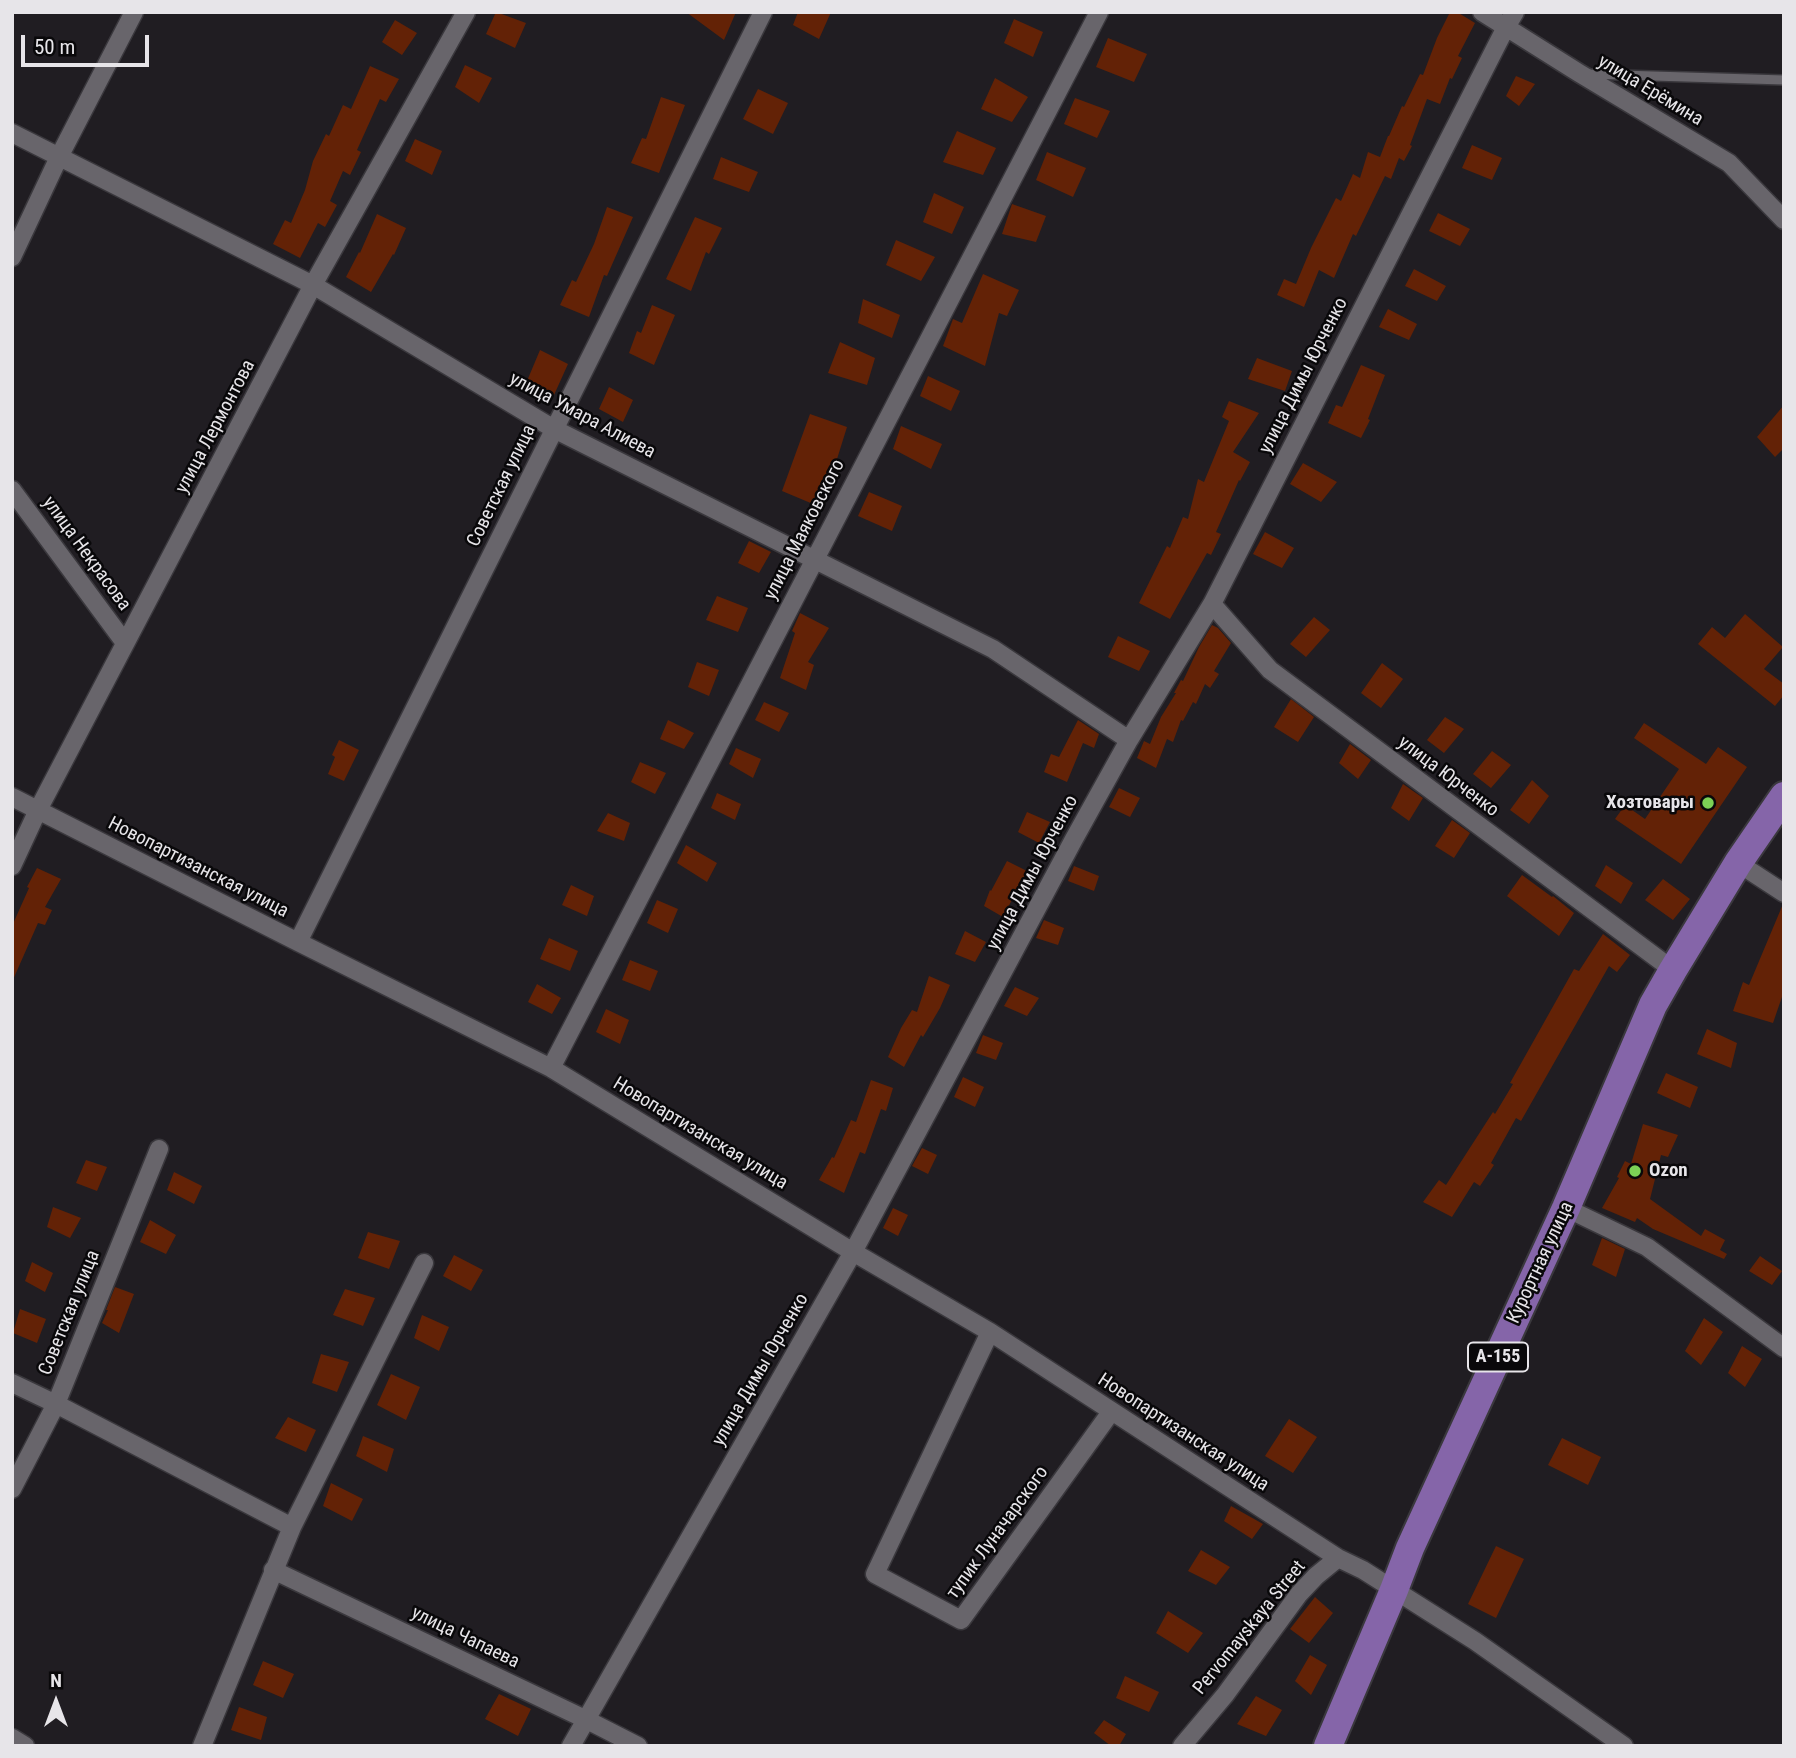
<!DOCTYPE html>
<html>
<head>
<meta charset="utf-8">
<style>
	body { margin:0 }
	#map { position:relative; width:1796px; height:1758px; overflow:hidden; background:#201d22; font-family:"Roboto Condensed",sans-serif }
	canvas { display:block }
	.frame { position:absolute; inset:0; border:14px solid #e7e5e9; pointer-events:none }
	.north { position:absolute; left:21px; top:1667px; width:70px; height:70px; -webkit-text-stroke:5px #09080a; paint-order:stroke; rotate:0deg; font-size:19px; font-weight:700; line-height:28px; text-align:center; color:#e7e5e9 }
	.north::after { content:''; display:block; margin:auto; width:24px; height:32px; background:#e7e5e9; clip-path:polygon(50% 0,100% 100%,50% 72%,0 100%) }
	.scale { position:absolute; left:21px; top:35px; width:128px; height:32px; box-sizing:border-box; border:4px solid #e7e5e9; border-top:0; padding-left:9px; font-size:21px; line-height:24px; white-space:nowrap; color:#e7e5e9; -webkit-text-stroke:5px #09080a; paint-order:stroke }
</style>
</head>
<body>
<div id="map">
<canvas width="1796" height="1758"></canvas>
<div class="frame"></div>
<div class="north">N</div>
<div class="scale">50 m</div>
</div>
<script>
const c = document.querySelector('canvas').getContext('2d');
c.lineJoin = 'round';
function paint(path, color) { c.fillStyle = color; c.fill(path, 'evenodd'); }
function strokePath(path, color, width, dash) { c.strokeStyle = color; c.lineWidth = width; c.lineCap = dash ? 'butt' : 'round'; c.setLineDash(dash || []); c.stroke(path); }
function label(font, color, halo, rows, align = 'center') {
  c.font = font + ' "Roboto Condensed",sans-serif'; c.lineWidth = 5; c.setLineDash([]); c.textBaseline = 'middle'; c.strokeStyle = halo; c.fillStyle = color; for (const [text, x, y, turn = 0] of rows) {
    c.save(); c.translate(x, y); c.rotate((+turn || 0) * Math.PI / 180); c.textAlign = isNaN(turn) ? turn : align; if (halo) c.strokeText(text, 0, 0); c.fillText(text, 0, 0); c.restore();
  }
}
paint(new Path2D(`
	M496,12L526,23L515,48L486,34Z
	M686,12H736L724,40Z
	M798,12H831L819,39L793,25Z
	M1450,12H1457L1475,23L1458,56L1462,58L1452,79L1450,78L1440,104L1427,99L1410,145L1412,146L1404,161L1399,158L1391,179L1385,176L1356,236L1353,234L1334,278L1319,270L1304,307L1277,295L1284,279L1296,284L1311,248L1336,198L1341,201L1353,174L1360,178L1368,152L1380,157L1388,136H1389L1402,106L1404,107L1420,74L1423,75L1437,38Z
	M1014,19L1043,32L1033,57L1004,43Z
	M395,20L417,33L402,55L382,42Z
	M1108,38L1147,54L1134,82L1096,67Z
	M465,65L492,78L479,103L455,87Z
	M370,66L399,79L386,102L380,99L357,150L361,152L350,175L343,171L330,201L337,205L325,227L318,223L300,258L273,244L285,220L291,223L305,190L313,161L326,134L329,136L343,105L351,109Z
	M1516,76L1535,84L1519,106L1506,96Z
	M995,78L1028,97L1012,122L981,109Z
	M758,89L788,103L773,134L743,119Z
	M661,97L685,105L659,173L631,163L642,138L646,139Z
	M1075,98L1110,111L1097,138L1064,124Z
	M957,131L996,148L983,175L943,162Z
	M415,139L442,151L432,175L405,161Z
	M1472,145L1502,158L1492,180L1462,168Z
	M1047,152L1086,168L1073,197L1036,180Z
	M721,157L758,172L749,192L713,179Z
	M934,193L964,207L952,234L923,222Z
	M1012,204L1046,216L1036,242L1002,234Z
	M607,207L633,217L607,276L604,275L589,317L560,305L572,280L576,282L594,244Z
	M1438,213L1470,229L1460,246L1429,231Z
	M377,214L406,228L394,255L393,254L371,292L346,277L359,252L360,253Z
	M695,217L722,228L709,254L706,252L691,291L666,279Z
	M896,240L935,257L921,281L886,265Z
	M1414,269L1446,286L1437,301L1405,286Z
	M983,274L1019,290L1007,316L999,313L985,366L943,346L953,319L962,323Z
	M863,299L900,315L892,338L858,323Z
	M652,305L675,315L654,365L629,353L637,331L641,333Z
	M1388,309L1417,324L1409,340L1379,327Z
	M840,342L875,358L867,385L828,373Z
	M540,350L568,364L554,395L527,381Z
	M1257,358L1292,371L1285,391L1248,379Z
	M1361,365L1385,375L1368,419L1370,420L1361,438L1328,423L1336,405L1342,407Z
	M928,376L960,391L951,411L920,396Z
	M609,387L633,400L623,422L599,409Z
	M1229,401L1259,413L1233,452L1250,462L1240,481L1239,480L1216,532L1221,534L1211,555L1207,553L1170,619L1139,603L1167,546L1170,548L1183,517L1188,519L1198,479L1204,482L1229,421L1222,417Z
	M1784,405V448L1775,457L1757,437Z
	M810,414L847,427L837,459L813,504L782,491Z
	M901,426L942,444L931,469L893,449Z
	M1303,463L1337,482L1321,502L1290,484Z
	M869,492L902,506L892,531L858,516Z
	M1265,532L1294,548L1282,568L1253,554Z
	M749,541L771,552L759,573L738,563Z
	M717,596L748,608L738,632L706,620Z
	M800,613L829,628L808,662L814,665L806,690L780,678L795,633L792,631Z
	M1745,614L1783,647L1764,669L1784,684V695L1775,706L1698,644L1712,627L1725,638Z
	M1314,617L1330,630L1306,657L1290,644Z
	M1212,625L1218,628L1231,643L1214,671L1219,674L1210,688L1205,684L1196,704L1193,702L1183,721L1181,720L1173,742L1167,739L1156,768L1137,758L1144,741L1150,744L1161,717L1176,693H1174L1181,680L1183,681L1199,647Z
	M1118,636L1150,651L1139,671L1108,657Z
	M697,662L719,670L709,696L688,687Z
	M1382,663L1403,679L1381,708L1361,693Z
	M1291,699L1314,717L1298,742L1274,727Z
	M764,702L789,713L779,732L755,720Z
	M1445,717L1464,729L1444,753L1427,740Z
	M668,720L694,733L684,749L660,739Z
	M1078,720L1099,734L1094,748L1083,743L1067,782L1044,772L1051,754L1059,757Z
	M1644,723L1706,764L1718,747L1747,767L1681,864L1615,819L1625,805L1645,819L1679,769L1634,738Z
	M339,740L359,750L344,781L328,774L335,757L332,755Z
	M1350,744L1371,760L1358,779L1339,763Z
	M736,748L761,759L753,778L729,764Z
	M1492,751L1511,765L1491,788L1473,774Z
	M640,762L666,773L655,794L631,782Z
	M1532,780L1549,796L1529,824L1510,810Z
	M1403,784L1423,798L1409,821L1391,808Z
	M1119,788L1140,798L1130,817L1109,807Z
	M717,793L741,804L735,820L711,808Z
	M1027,812L1050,822L1039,843L1018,832Z
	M608,813L630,823L624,841L597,831Z
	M1452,820L1470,833L1454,858L1435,846Z
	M686,845L717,863L707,882L677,863Z
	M1007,861L1027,871L1003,917L984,906L990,890L991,891Z
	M1606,865L1633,883L1621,904L1595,886Z
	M1074,866L1099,876L1094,891L1068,881Z
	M37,868L61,879L45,907L52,910L45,925L38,923L12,982V926L29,888L27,887Z
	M1522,875L1552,897L1553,896L1574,913L1559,936L1507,896Z
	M1663,879L1690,899L1673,920L1645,900Z
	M571,885L594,896L587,916L562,905Z
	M657,900L678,909L668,933L647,923Z
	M1783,904L1784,991L1773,1023L1733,1011L1743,982L1749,985Z
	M1044,920L1064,928L1058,945L1036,938Z
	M965,931L986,942L975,962L955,954Z
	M1603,934L1630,955L1617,972L1609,966L1521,1121L1516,1118L1491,1163L1494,1165L1480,1186L1474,1182L1452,1217L1423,1202L1439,1180L1446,1185L1493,1112L1495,1114L1513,1084L1510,1083L1574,969L1579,971Z
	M549,938L578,951L570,971L540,959Z
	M630,960L658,971L650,991L622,980Z
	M929,976L950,985L940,1008L923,1037L921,1035L904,1067L888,1057L901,1028L912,1010L917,1012Z
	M537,984L561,998L552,1014L528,1002Z
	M1015,987L1039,998L1027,1016L1004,1006Z
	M606,1009L629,1020L620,1044L596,1032Z
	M1707,1029L1737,1043L1731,1068L1697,1054Z
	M983,1035L1003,1043L996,1060L976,1053Z
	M1666,1073L1698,1087L1690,1108L1657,1093Z
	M963,1077L984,1087L975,1107L954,1097Z
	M871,1080L893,1088L886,1111L881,1109L865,1154L860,1152L844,1193L819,1180L832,1157L834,1158L851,1120L856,1122Z
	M1643,1124L1678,1135L1668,1157L1661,1155L1650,1199L1701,1236L1705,1229L1725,1240L1720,1250L1727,1254L1724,1259L1653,1229L1637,1218L1635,1222L1602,1208L1619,1178L1617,1177L1625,1161L1631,1164Z
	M922,1148L937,1155L928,1174L912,1166Z
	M86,1160L107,1167L97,1191L76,1183Z
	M174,1172L202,1186L194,1204L167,1190Z
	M53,1207L81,1218L70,1238L47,1227Z
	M893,1208L908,1215L898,1236L883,1228Z
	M150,1220L176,1235L166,1254L140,1242Z
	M368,1232L400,1241L389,1269L358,1258Z
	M1602,1238L1625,1249L1616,1277L1592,1265Z
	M454,1255L483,1270L471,1291L443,1276Z
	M1760,1256L1782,1271L1772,1285L1749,1271Z
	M32,1262L53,1273L45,1292L25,1281Z
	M115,1287L134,1294L119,1333L102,1323L108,1310H106Z
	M345,1289L375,1298L363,1326L333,1315Z
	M20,1309L46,1319L37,1343L13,1333Z
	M422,1315L449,1327L439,1351L414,1338Z
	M1704,1318L1723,1332L1701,1365L1685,1351Z
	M1742,1346L1762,1359L1745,1387L1728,1373Z
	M321,1354L349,1362L337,1392L312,1383Z
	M391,1374L420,1387L406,1420L377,1405Z
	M288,1417L316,1430L306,1452L275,1438Z
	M1289,1419L1317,1437L1293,1473L1265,1456Z
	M363,1436L394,1449L387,1472L356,1456Z
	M1562,1438L1601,1457L1588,1485L1548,1465Z
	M331,1483L363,1499L352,1521L323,1506Z
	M1231,1506L1263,1524L1252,1539L1224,1521Z
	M1496,1546L1524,1559L1496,1618L1468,1604Z
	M1201,1550L1230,1567L1216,1585L1188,1571Z
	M1315,1597L1333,1613L1309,1643L1290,1629Z
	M1168,1611L1203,1633L1188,1653L1156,1633Z
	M1310,1655L1327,1665L1311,1695L1295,1681Z
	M263,1661L294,1674L283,1698L253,1685Z
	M1125,1676L1159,1692L1149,1712L1116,1698Z
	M499,1694L531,1709L518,1736L485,1719Z
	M1256,1696L1282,1710L1266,1736L1237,1724Z
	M239,1707L267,1717L261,1740L231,1730Z
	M1104,1720L1126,1734L1119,1746H1111L1094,1733Z`), '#632206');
const service = new Path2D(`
	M1588,74L1784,80`);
const minor = new Path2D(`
	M1482,12L1579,73L1729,163L1784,220
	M12,133L313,285L554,429L993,649L1129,740
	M12,257L59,157L134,12
	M12,490L125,643
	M1212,604L1270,670L1673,970
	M12,797L298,942L551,1068L853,1252L990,1332L1338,1558
	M1738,863L1784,893
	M12,866L38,810L313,285L466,12
	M298,942L763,12
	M551,1068L1099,12
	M1566,1208L1647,1247L1784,1348
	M990,1332L875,1574L961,1620L1111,1412
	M12,1383L56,1404L292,1527
	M12,1489L56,1404L159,1149
	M273,1570L587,1720L638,1746
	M12,1738L25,1746
	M202,1746L292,1527L424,1263
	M571,1746L853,1252L1074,839L1129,740L1212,604L1506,27L1515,12
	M1182,1746L1225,1695L1299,1594L1316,1576L1338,1558L1363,1570L1475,1641L1624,1746`);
const primary = new Path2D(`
	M1328,1746L1394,1590L1410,1548L1566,1208L1653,1005L1673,970L1738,863L1784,796`);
strokePath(service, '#3a383d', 12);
strokePath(minor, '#3a383d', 21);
strokePath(primary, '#3a383d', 32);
strokePath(service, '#68656b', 9);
strokePath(minor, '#68656b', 18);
strokePath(primary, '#8565a9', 28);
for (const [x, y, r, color] of [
	[1708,803,7,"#7cd155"],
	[1635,1171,7,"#7cd155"]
]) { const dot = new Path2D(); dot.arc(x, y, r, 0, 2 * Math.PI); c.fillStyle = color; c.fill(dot); strokePath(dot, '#09080a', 2.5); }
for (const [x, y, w] of [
	[1498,1357,60]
]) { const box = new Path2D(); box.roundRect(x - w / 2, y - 14.5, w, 29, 5); c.fillStyle = '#09080a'; c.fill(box); strokePath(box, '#e7e5e9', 2); }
label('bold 18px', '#e7e5e9', null, [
	["А-155",1498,1357]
]);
label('19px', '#e7e5e9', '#09080a', [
	["улица Ерёмина",1650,91,31],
	["улица Димы Юрченко",1304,376,-63],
	["улица Умара Алиева",582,416,28],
	["улица Лермонтова",216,427,-62],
	["Советская улица",502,486,-64],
	["улица Маяковского",805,530,-63],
	["улица Некрасова",86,554,54],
	["улица Юрченко",1448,777,37],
	["Новопартизанская улица",198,868,27],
	["улица Димы Юрченко",1033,873,-62],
	["Новопартизанская улица",700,1134,31],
	["Курортная улица",1541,1263,-65],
	["Советская улица",70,1313,-68],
	["улица Димы Юрченко",761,1370,-60],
	["Новопартизанская улица",1183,1433,33],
	["тупик Луначарского",998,1533,-54],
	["Pervomayskaya Street",1250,1628,-51],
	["улица Чапаева",465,1638,26]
]);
label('bold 19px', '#e7e5e9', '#09080a', [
	["Хозтовары",1694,803],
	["Ozon",1649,1171,"left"]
], 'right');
</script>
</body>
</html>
